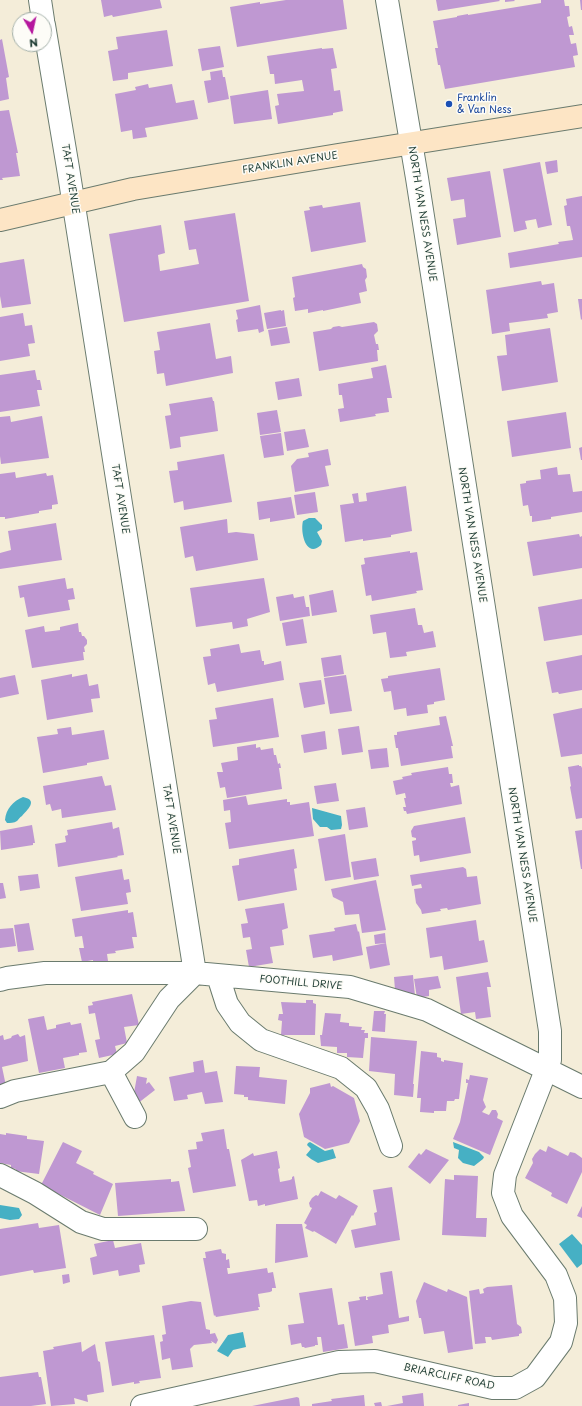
<!DOCTYPE html>
<html>
<head>
<meta charset="utf-8">
<style>
	body { margin:0 }
	#map { position:relative; width:582px; height:1406px; overflow:hidden; background:#f4edd9; font-family:"Playpen Sans",sans-serif }
	canvas { display:block }
	.north { position:absolute; left:12px; top:12px; width:40px; height:40px; box-sizing:border-box; background:#fdfcf7; border:1px solid #a4b0a9; border-radius:50%; rotate:171deg; font-size:11px; font-weight:700; line-height:16px; text-align:center; color:#1f3d34 }
	.north::after { content:''; display:block; margin:auto; width:14px; height:18px; background:#b5179e; clip-path:polygon(50% 0,100% 100%,50% 72%,0 100%) }
</style>
</head>
<body>
<div id="map">
<canvas width="582" height="1406"></canvas>
<div class="north">N</div>
</div>
<script>
const c = document.querySelector('canvas').getContext('2d');
c.lineJoin = 'round';
function paint(path, color) { c.fillStyle = color; c.fill(path, 'evenodd'); }
function strokePath(path, color, width, dash) { c.strokeStyle = color; c.lineWidth = width; c.lineCap = dash ? 'butt' : 'round'; c.setLineDash(dash || []); c.stroke(path); }
function label(font, color, halo, rows, align = 'center') {
  c.font = font + ' "Playpen Sans",sans-serif'; c.lineWidth = 3; c.setLineDash([]); c.textBaseline = 'middle'; c.strokeStyle = halo; c.fillStyle = color; for (const [text, x, y, turn = 0] of rows) {
    c.save(); c.translate(x, y); c.rotate((+turn || 0) * Math.PI / 180); c.textAlign = isNaN(turn) ? turn : align; if (halo) c.strokeText(text, 0, 0); c.fillText(text, 0, 0); c.restore();
  }
}
paint(new Path2D(`
	M309,518H315L322,525V529L317,532L322,541L321,545C306,559 300,532 303,521Z
	M23,797C39,800 27,810 22,816C20,817 18,820 17,821C14,823 10,823 7,823L5,820C6,809 13,801 23,797Z
	M312,808L341,816L342,825L341,829L331,830L327,827H320L313,819Z
	M310,1142L325,1151L333,1149L336,1158L318,1163L311,1159L306,1155L311,1149L307,1145L308,1143Z
	M453,1142L479,1152L484,1157L483,1159L474,1166L463,1163L458,1158L459,1150L454,1148Z
	M0,1205L19,1208L22,1215L19,1219L10,1220L0,1218Z
	M572,1234L582,1245V1264L577,1268L559,1244Z
	M243,1332L246,1347L233,1350L228,1357L217,1351L228,1335Z`), '#46b0c4');
paint(new Path2D(`
	M101,0H160L162,8L113,17L112,15L104,17Z
	M286,0H343L347,29L237,47L230,7L260,2V4Z
	M436,0H499L500,1L438,11Z
	M505,0H514L515,1L505,2Z
	M541,0H564L565,6H569L570,16L567,17L569,27L572,26L574,35H569L571,44L576,43L578,55L573,56L575,67L445,89L440,65H438L435,48H438L433,21L457,17V16L468,14V15L541,3Z
	M580,0H582V10H581Z
	M167,30L173,66L128,73V79L113,81L108,51L118,49L116,37Z
	M2,39L9,77L6,78L9,99L0,101V40Z
	M220,46L224,67L202,71L198,49Z
	M322,48V49L333,48L337,68L331,69L334,91L340,90L343,111L333,113V115L278,124L275,106L279,105L277,94L304,91L302,80L275,84L274,74H270L267,56Z
	M222,70L223,77H225L229,99L208,103L204,81L211,80L210,72Z
	M148,84L149,88L172,84L176,103L194,100L198,119L145,128L147,137L133,139L132,130L121,132L115,94L136,90L135,87Z
	M268,90L272,119L234,124L230,96Z
	M9,110L18,153H16L20,176L2,178L3,180H0V111Z
	M557,160L558,172L547,174L545,162Z
	M540,162L552,225L538,228L536,219L525,221L527,229L514,232L503,169Z
	M490,171L501,237L457,245L453,219L466,217L464,199L451,201L447,178Z
	M582,196V257L510,268L508,253L559,244L558,242L573,240L570,226H567L564,206L567,205L566,199Z
	M360,202L366,242L311,252L304,211L310,210L309,207L322,205L323,208Z
	M235,213L249,301L124,322L109,234L161,225L165,253L158,255L160,271L199,264L196,249L189,250L184,221Z
	M24,259L31,304L2,308L0,296V263Z
	M362,264L363,267L366,269L367,277L365,280L367,291L359,293L361,303L323,311V310L308,313V309L295,311L293,298L295,297L292,277Z
	M541,281L542,285L554,283L558,312L547,314L548,318L509,323L510,331L492,334L486,290Z
	M578,299H582V319L581,320Z
	M260,305L264,331L259,333L258,329L238,332L236,320L238,319L236,310Z
	M281,310V311L284,310L286,326L267,329L264,313Z
	M23,313L25,326L32,325L35,343L28,344L30,356L0,361V317Z
	M374,322L377,324L378,331L374,335L376,344H378L379,350H377L378,361L319,371L313,332L331,329L333,327L339,326L342,327Z
	M210,323L216,359L231,356L233,373L166,386L164,373L157,374L154,351L160,350L157,332Z
	M287,327L290,343L271,346L268,330Z
	M550,328L558,382L502,391L497,356L507,355L505,335Z
	M386,365L392,398H387L389,412L375,414L376,416L340,422L338,409L344,408L342,395H339L338,384L373,378L371,368Z
	M35,370L37,380H40L42,390H37L40,406L0,412V375Z
	M299,378L302,396L278,400L275,382Z
	M212,397L213,401H214L218,431L180,437L181,447L170,449L165,416L171,415L169,404Z
	M277,410L281,432L260,435L257,413Z
	M566,412L571,448L512,457L507,421Z
	M10,416L11,422L42,416L49,458L1,464L0,456V417Z
	M305,429L309,447L287,451L284,432Z
	M281,433L284,455L264,458L260,436Z
	M582,447V460H581L579,448Z
	M328,449L331,465L325,466L329,486L295,492L291,466L297,459L309,457L308,453Z
	M224,454L232,502L184,510L183,501L174,503L169,471L178,470L177,462Z
	M557,467L558,475L570,474L573,492L582,491V512L551,517V519L532,522V516H530L528,505L523,506L520,484L526,483V481L541,479L540,470Z
	M15,472L16,478L46,473L47,476L53,475L58,504L52,505V509L39,511V513L5,519V517H0V474Z
	M406,486L412,531L391,535V537L363,541V539L345,542L340,505L354,503L352,494L358,493L359,502L367,501L366,493Z
	M315,492L318,512L297,515L294,495Z
	M291,497L295,518L270,522V518L259,520L257,502Z
	M227,519L228,533L236,532L254,534L258,560L196,571L193,556L185,558L180,527Z
	M56,523L62,560L0,569V553L11,550L8,531Z
	M579,534L580,537L582,536V568L533,576L527,542Z
	M410,551V553L417,552L423,590L416,591L417,593L372,601L371,595L366,596L361,565L365,564L364,558Z
	M65,578L67,589L73,588L75,599L68,600L70,610L28,617L24,597L20,598L18,586Z
	M264,578L270,612L247,619L248,626L233,629L232,622L196,627L190,588Z
	M333,590L337,612L312,616L309,595Z
	M293,594L294,598L304,596L306,607H309L310,616L280,621L276,597Z
	M582,599V635L544,641L538,607Z
	M415,608L418,625H422L424,633L433,631L436,647L406,652L407,656L390,658L386,632L373,634L370,615Z
	M303,619L307,643L286,646L282,623Z
	M78,623L79,632H81L82,636H84L87,640V644L84,647L85,652H83L84,660L32,668L25,630L44,626L45,632L60,630V627Z
	M239,644L241,653L260,650L262,661H264V665L281,661L284,680L217,692L215,683L208,685L203,657L211,656L210,649Z
	M341,655L344,674L324,677L321,658Z
	M582,655V690L559,694L558,692L552,693L546,662Z
	M440,668L445,700L434,702V704L427,705L428,713L407,716L406,708L394,710L391,691L384,692L381,679L388,678V676Z
	M72,674V677L87,674L89,686L98,684L100,698L91,699L93,712L47,720L41,680Z
	M15,675L19,694L0,698V678Z
	M346,675L352,711L330,714L324,678Z
	M321,680L325,704L304,708L299,683Z
	M273,698L279,737L213,747L209,720L217,719L215,708Z
	M582,708V754L561,757L553,714Z
	M446,716L453,746H451L453,758L401,766L398,748H396L394,735H397V732L440,725L439,717Z
	M359,726L363,752L342,755L338,729Z
	M71,727L72,735L104,730L109,759L87,763V765L43,773L37,737L58,734L57,729Z
	M325,731L327,749L304,753L301,735Z
	M256,744V748L260,747L261,750L273,748L274,755H276L278,764L280,763L281,768H279L282,789L227,798L225,787L220,788L217,772H223L221,763L238,760L237,747Z
	M387,748L389,767L371,769L368,750Z
	M579,765V766H581L582,768V818L576,819L570,787L571,786L568,767Z
	M448,767L449,774H452L453,783H450L451,787L459,785L462,804L407,814L406,811H404L403,807H406L404,798H406L405,793L396,795L393,781L403,779L402,777L412,775L411,773Z
	M102,776L105,786L111,785L116,810L62,818L61,809L52,811L50,804L46,805L43,786Z
	M336,783L339,801L317,804L314,786Z
	M246,796L248,805L287,799V802H290V805L309,802L314,836L229,849L225,823L231,822L230,810L224,811L223,800Z
	M365,807L368,827L349,830L346,810Z
	M465,817L471,853L420,862L419,855L414,856L412,841L416,840V838L412,837L411,831L414,826Z
	M112,822L113,829L119,827L124,855L117,856L118,857L58,867L55,844L66,842L65,836L68,835L67,830Z
	M32,825L35,843H33V845L1,850L0,831Z
	M582,830V869H581L575,831Z
	M345,834L351,877L325,881L318,839Z
	M294,849L297,868L294,869L297,890L238,901L232,866L239,865V859Z
	M376,858L379,876L354,880L351,862Z
	M463,867L466,869L467,877L477,876L481,904L448,910L447,908L440,909L441,911L422,914L421,910L416,903L414,889L422,888L421,884L412,886L410,875Z
	M122,869L124,880L129,879L131,892L126,893L128,904L81,911L75,877Z
	M38,874L40,888L20,891L18,876Z
	M376,880L386,930L362,933L359,914L345,915L343,902L333,897L331,889Z
	M0,883H3L6,898L0,899Z
	M284,903L288,928L282,930L284,945L270,947L273,963L249,967L246,950L252,949L250,937L243,938L241,924L248,923L245,909Z
	M128,910V913L133,912L137,937H132L134,948L115,951L116,953L107,954L108,961L93,963V960L82,962L79,948H84L82,936L75,937L72,919Z
	M476,920L479,941L484,940L488,962L444,970L442,956L430,958L426,928Z
	M29,923L34,950L18,952L14,925Z
	M356,924L358,932L359,931L363,955L333,961L332,955L313,958L309,935L335,931L334,928Z
	M13,928L16,946L0,948V929Z
	M385,933L386,943L375,944L374,935Z
	M386,943L390,965L370,969L366,947Z
	M488,972L491,987H487L491,1017L476,1019L475,1012L461,1014L456,977Z
	M413,975L415,996L395,990L394,977Z
	M438,976L441,988L429,990V996L417,998L414,979Z
	M132,994L139,1025L124,1027L127,1043L115,1046L117,1054L99,1058L95,1040L100,1039L95,1013L89,1014L88,1006L93,1005L92,1002Z
	M306,1000H313V1003L316,1004L315,1035H281L282,1021L278,1020L279,1014H283L281,1002L306,1003Z
	M374,1011H385L384,1014H386L385,1032L372,1031Z
	M325,1013L341,1014L340,1022L349,1023V1026L362,1027L361,1030H365L364,1033H368V1038H365L363,1058L347,1057V1053H337V1047L321,1046L320,1035H322Z
	M44,1016L47,1030L56,1028V1025L70,1022L71,1025L81,1023L87,1052L79,1053V1055L63,1058L65,1068L39,1073L28,1019Z
	M18,1034L20,1037L25,1035L28,1061L2,1067L6,1086L0,1087V1036L3,1035L4,1040L11,1038L12,1036Z
	M371,1037L417,1041L413,1084H414L413,1097L394,1095L395,1074L369,1071Z
	M421,1051L437,1053V1057L441,1058V1061L444,1062V1060L463,1063L459,1099H455L454,1101H447L446,1111H434V1113L420,1112L421,1098H417Z
	M203,1060L205,1073L217,1071L223,1102L205,1104L202,1092L187,1095L188,1099L174,1101L169,1077L194,1072L193,1062Z
	M236,1066L260,1067L259,1077L287,1080L285,1104L248,1100V1097H244V1095L234,1094Z
	M470,1075L488,1078L483,1100L486,1107L482,1112L489,1115L492,1110H496L498,1114L497,1118L503,1121L490,1155L453,1139L460,1122L468,1083H466V1079L469,1080Z
	M137,1076L147,1078L146,1084L149,1082L155,1090L137,1104L134,1093Z
	M330,1083L331,1087L333,1086L354,1098L360,1121L349,1143L325,1149L304,1137L299,1114L310,1093V1088Z
	M224,1129L227,1149H229L236,1186L193,1193L188,1168L191,1167L188,1150L197,1149L196,1142L203,1141L201,1133Z
	M6,1133L27,1136V1139L44,1141L39,1174L15,1171L16,1169L11,1168V1165L0,1163V1134L6,1135Z
	M63,1142L82,1151L76,1163L94,1172L93,1174L113,1184L100,1215L41,1185Z
	M548,1146L568,1156L570,1152L575,1153L582,1158V1172L567,1204L551,1196L552,1193L525,1178L533,1163L532,1159L535,1154L540,1149L546,1152Z
	M426,1149L449,1160L430,1184L408,1167L419,1153L421,1155Z
	M277,1151L280,1168L278,1169L280,1182L290,1180L292,1179V1177L294,1176L298,1199L265,1206V1204L258,1206L257,1200L249,1201L241,1160L253,1153L254,1156Z
	M454,1175L478,1176L476,1218H487L486,1237L442,1235L445,1179L454,1180Z
	M171,1179V1182L179,1181L185,1211L118,1216L115,1183Z
	M392,1187L400,1240L355,1248L351,1230L376,1225L374,1213L377,1212L373,1190Z
	M321,1191L336,1199L339,1195L358,1206L353,1216L352,1215L336,1244L314,1231L313,1232L305,1228L307,1225L304,1223L312,1208L310,1207L309,1203L312,1198L316,1195L318,1196Z
	M582,1206V1218L577,1216Z
	M38,1223L39,1228L59,1225L66,1268L34,1273L33,1270L0,1276V1229Z
	M276,1224H302L308,1257L275,1263Z
	M113,1240L115,1248L141,1243L145,1264L139,1265L140,1272L119,1276L118,1270L93,1275L90,1258L97,1256L94,1244Z
	M221,1249L222,1253L226,1254V1260L229,1259L230,1268H227L228,1274L267,1268L268,1273L273,1272L276,1288H272V1291L270,1292L258,1294L260,1307H258L259,1310L216,1317L215,1315L214,1316L203,1258H206L205,1252Z
	M392,1271L399,1318L409,1316V1321L388,1325L389,1333L372,1336L373,1343L355,1346L348,1302L360,1300L359,1297L366,1296V1300H368L367,1297L383,1294L380,1273Z
	M69,1274L70,1282L63,1284L62,1275Z
	M424,1282L447,1292L448,1289L467,1297L473,1349L448,1353L444,1331L424,1334L421,1318H419L416,1301Z
	M512,1285L517,1324L521,1327L522,1333L519,1334V1336L492,1340L491,1337H485L486,1343L475,1344L469,1291L479,1289L480,1294L484,1293L483,1289L487,1287Z
	M332,1288L338,1325L344,1324L348,1348L323,1352L321,1337H317L318,1345H315V1346L305,1348L304,1347H302L301,1343L291,1345L288,1325L304,1323L299,1293Z
	M191,1301L201,1302L206,1329L210,1330V1334L215,1333L218,1340L216,1344L211,1341L212,1343L194,1345L190,1349L193,1367L172,1370L170,1358L162,1360L160,1342L163,1341L162,1335L166,1334L162,1306Z
	M154,1335L161,1378L139,1381L140,1383L134,1384V1382L112,1386L105,1342Z
	M81,1342L82,1352L95,1344L98,1361L100,1362L104,1392L87,1395L88,1402L74,1398L75,1404L51,1406L43,1351L54,1349L53,1347Z
	M38,1372L39,1377H41L46,1404L31,1406H0V1377Z
	M423,1393L424,1406H387L403,1403L402,1396Z
	M364,1395L365,1406H312V1404L332,1401L331,1399Z
	M297,1397L299,1398L300,1406H252Z
	M381,1402L382,1406H375L374,1403Z
	M469,1403V1406H458V1405Z`), '#bf98d2');
const minor = new Path2D(`
	M40,0L43,20
	M218,976L227,1004L240,1023L261,1040L341,1068L366,1088L378,1109L391,1146
	M0,980L7,978L45,973H195L350,987L427,1010L582,1087
	M111,1072L135,1117
	M0,1097L15,1091L111,1072L134,1052L169,999L195,973L68,168L44,25
	M0,1175L35,1193L81,1222L103,1229H196
	M142,1406L339,1362L375,1361L493,1388H515L535,1377L561,1342L566,1323L565,1298L556,1275L512,1216L503,1193L505,1175L550,1060V1031L417,178L387,0`);
const secondary = new Path2D(`
	M0,220L133,189L338,155L582,116`);
strokePath(minor, '#6a7b6e', 24);
strokePath(secondary, '#6a7b6e', 24);
strokePath(minor, '#fff', 22);
strokePath(secondary, '#fde5c5', 22);
for (const [x, y, r, color] of [
	[449,104,4,"#1a4fb4"]
]) { const dot = new Path2D(); dot.arc(x, y, r, 0, 2 * Math.PI); c.fillStyle = color; c.fill(dot); strokePath(dot, '#fdfcf7', 1.5); }
label('10px', '#164399', '#fdfcf7', [
	["Franklin",457,98],
	["& Van Ness",457,110]
], 'left');
label('10px', '#1f3d34', '#fdfcf7', [
	["FRANKLIN AVENUE",290,163,-9],
	["TAFT AVENUE",70,179,81],
	["NORTH VAN NESS AVENUE",422,214,81],
	["TAFT AVENUE",120,499,81],
	["NORTH VAN NESS AVENUE",472,535,81],
	["TAFT AVENUE",171,819,81],
	["NORTH VAN NESS AVENUE",522,855,81],
	["FOOTHILL DRIVE",301,983,5],
	["BRIARCLIFF ROAD",449,1377,12]
]);
</script>
</body>
</html>
